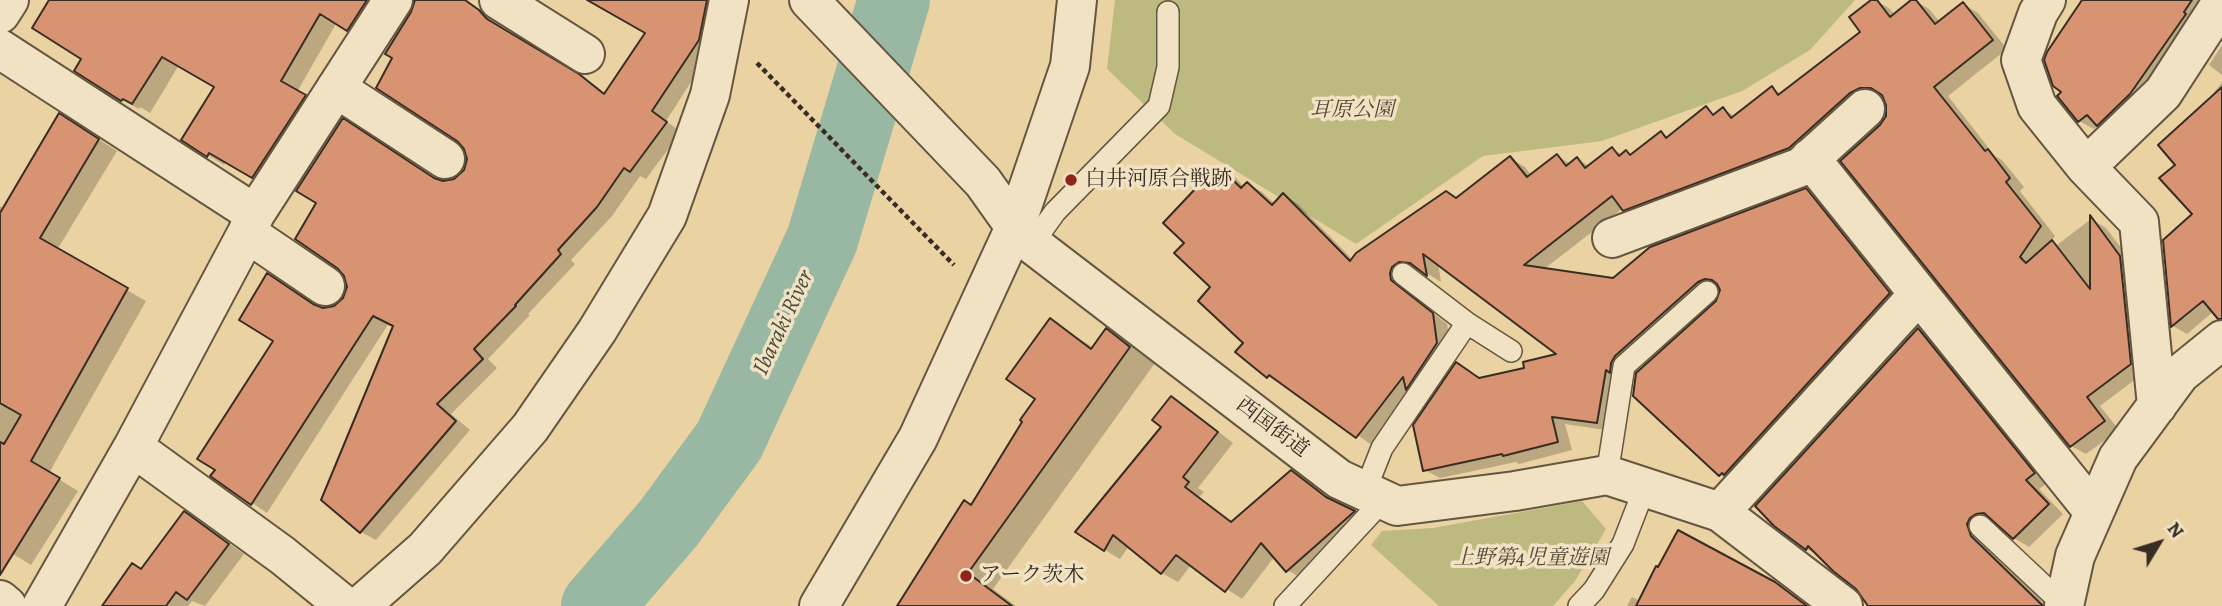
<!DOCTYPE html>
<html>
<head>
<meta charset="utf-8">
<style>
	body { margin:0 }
	#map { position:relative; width:2222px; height:606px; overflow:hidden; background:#ead2a2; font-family:Alegreya,serif }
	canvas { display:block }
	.north { position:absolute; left:2124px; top:508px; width:70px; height:70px; -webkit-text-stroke:5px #f1e2c3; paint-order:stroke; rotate:52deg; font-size:19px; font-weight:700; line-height:28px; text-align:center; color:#382d23 }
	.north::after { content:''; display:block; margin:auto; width:24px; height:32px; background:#382d23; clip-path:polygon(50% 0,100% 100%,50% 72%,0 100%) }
</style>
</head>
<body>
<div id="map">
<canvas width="2222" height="606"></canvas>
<div class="north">N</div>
</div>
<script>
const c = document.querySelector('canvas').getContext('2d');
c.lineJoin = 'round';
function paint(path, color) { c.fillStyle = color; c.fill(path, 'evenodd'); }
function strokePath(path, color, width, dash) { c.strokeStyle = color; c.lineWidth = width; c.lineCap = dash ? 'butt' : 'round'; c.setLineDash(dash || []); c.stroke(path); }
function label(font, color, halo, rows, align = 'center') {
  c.font = font + ' Alegreya,"Noto Serif JP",serif'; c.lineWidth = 7; c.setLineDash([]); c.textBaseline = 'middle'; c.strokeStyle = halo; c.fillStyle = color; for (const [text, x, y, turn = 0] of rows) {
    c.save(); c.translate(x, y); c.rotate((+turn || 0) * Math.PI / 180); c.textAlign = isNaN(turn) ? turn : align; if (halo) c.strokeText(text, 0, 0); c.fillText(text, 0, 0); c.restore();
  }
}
paint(new Path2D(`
	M1115,0H1855L1810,50L1742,91L1602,141L1483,156L1356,244L1175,134L1107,69Z
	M1582,501L1606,529L1575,581L1553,606H1439L1371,545L1382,531L1433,528Z`), '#bdba80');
paint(new Path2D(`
	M51,0H390L365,39L337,22L297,92L321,106L270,186L227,161L224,165L208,155L216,87L179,65L150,113L140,107L139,109L122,100L83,59Z
	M420,0H464L495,20L503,29L595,85L606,94L647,33L588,0H716L713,48L666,121L681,132L646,179L640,176L612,216L571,260L575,264L528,314L530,315L488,359L497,368L451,414L470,430L376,540L361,532L395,326L389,323L267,513L213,476L317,308L323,309L335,308L345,299L436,180L443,183L455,180L465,171L469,160Z
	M1874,0L1889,8L1895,15L1914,0L1929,9L1940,22L1963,4L1978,13L2007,49L1948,96L1995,156L2002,160L2024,187L2020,191L2055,236L2051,242L2057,245L2091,219L2106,228L2135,266L2145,372L2100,406L2119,430L2086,454L2071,446L1881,126L1888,116V103L1884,96L1877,95L1805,156L1639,218L1623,208L1544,269L1614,279L1806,190L1821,199L1904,302L1735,483L1720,475L1718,302L1721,288L1714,290L1630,364L1612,431L1565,424L1572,450L1519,464L1516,462L1440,478L1425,470L1481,379L1526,369L1560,355L1438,263L1441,282L1420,269L1413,270L1405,288L1410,295L1447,324L1452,352L1372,445L1283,384L1282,385L1268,376L1245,343L1187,243L1221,170L1236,178L1244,187L1247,184L1262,192L1275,204L1284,195L1298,204L1353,260L1457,200L1510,158L1525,167L1532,176L1557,156L1571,164L1577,159L1589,166L1612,149L1623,155L1626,152L1632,156L1661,133L1668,138L1706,109L1716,115L1723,109L1736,117L1772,89L1782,94L1862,32Z
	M2085,0H2217L2112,133L2099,125L2094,129L2079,121L2059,96L2064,92Z
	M2222,45V75L2209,65Z
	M2222,82V316L2214,311L2187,334L2173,326L2165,240L2195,215L2177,165L2204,106ZM2209,294L2211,296L2183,319V315Z
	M78,126L117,151L57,250L146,301L49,473L78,491L31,565L0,546V206L4,209Z
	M1051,321L1094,348L1107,331L1132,345L1155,363L993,589L1016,606H899L972,507L1038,399Z
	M1918,330L1933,338L2049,482L2039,489L2063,514L2029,547L2014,538L1995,521H1991L1982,531V539L1986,546L2046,605L2045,606H1871L1858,587L1822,557L1807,549Z
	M1172,398L1187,407L1233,443L1198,488L1204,492L1199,497L1233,523L1292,472L1308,482L1336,504L1370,521L1303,579L1287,570L1275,556L1242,599L1191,565L1178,582L1162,573L1129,546L1120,559L1105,550L1163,427Z
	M185,513L244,554L205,606L192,601L188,606H104L142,571Z
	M1774,583L1799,599L1796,606H1627L1632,597L1640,601Z`), '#0003');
strokePath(new Path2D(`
	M597,606L668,524L729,441L822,240L894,0`), '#98b8a3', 72);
const building = new Path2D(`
	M49,0H367L347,31L320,14L281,81L306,95L252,178L209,153L207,157L181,140L214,87L162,57L132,104L123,99L121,101L74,71L81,59L32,28Z
	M415,0H465L479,10L487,19L579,74L604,94L645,33L587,0H707L699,40L652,111L667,122L630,172L624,168L597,207L558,250L561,254L515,305L516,306L474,349L483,359L437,404L456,421L360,533L321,500L393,326L373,316L251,505L210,476L215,470L197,459L273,341L239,320L267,273L313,304L323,308L334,306L343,298L347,287L344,276L337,268L295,239L316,203L296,191L343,118L434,178L443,181L454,179L464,170L467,159L464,149L457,141L376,88L392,58L385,54L411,12Z
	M1871,0H1877L1890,17L1911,0H1916L1935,24L1963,2L1993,40L1934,87L1985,151L1988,149L2010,178L2006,182L2041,226L2020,257L2026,263L2052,240L2090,289V215L2120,256L2131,364L2087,397L2105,421L2070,447L1840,161L1880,125L1886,116V105L1882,95L1871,88H1860L1850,93L1789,148L1623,211L1612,196L1524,265L1613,278L1650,247L1806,188L1890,293L1724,475L1722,473L1719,476L1633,396L1636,373L1716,301L1720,290L1717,284L1712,280L1705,279L1698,282L1615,356L1611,363L1610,373L1606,370L1597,423L1552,417L1558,442L1503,456L1502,454L1423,471L1413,425L1456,362L1479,378L1524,368L1523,362L1556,354L1423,254L1427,276L1410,263L1399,262L1392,267L1390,273L1391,280L1433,313L1437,343L1406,390L1403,377L1356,438L1269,375L1267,378L1235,352L1243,343L1198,301L1210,287L1174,253L1184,243L1163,223L1214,169L1217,171L1221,168L1241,188L1247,182L1272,205L1283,193L1350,261L1356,253L1446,191L1456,198L1510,156L1527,177L1557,154L1566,166L1577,157L1585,168L1612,147L1619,156L1626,150L1630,155L1661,131L1666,138L1706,106L1713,115L1723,107L1731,118L1772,86L1778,95L1860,32L1849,17Z
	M2082,0H2192L2184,12L2186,14L2130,94L2097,126L2087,115L2078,122L2057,96L2061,92L2053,86L2044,60L2047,52Z
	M2222,87V319H2218L2203,301L2171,327L2163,240L2192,214L2159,178L2175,165L2158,145Z
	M59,113L99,139L40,238L128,288L31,461L60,478L0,575V442L4,444L21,415L0,403V213Z
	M1050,318L1091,349L1106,328L1130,347L968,573L1012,606H897L964,500L971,505L1022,422L1020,420L1035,399L1006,379Z
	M1918,328L2035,473L2026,480L2049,504L2013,539L1984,513L1976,514L1970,518L1967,524L1971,536L2043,606H1868L1856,589L1833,571L1808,546L1806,550L1774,526L1755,506Z
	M1171,396L1218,432L1183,477L1189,482L1185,487L1231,522L1291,470L1326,497L1355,511L1286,572L1261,543L1225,592L1176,555L1161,574L1113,535L1104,551L1075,532L1161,427L1152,420Z
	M184,511L229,544L187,600L176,592L166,606H102L132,563L141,569Z
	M1678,530L1775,582L1807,606H1636L1656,566L1658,567Z`);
paint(building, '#d89373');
strokePath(building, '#382d23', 2);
const lane = new Path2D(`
	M1032,244L1055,212L1159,106L1168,67V12
	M1403,274L1467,323L1511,351
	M1607,475L1624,366L1707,292
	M1365,491L1382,448L1467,323
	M1980,526L2064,605
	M1285,606L1384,499
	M1579,606L1594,590L1623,544L1645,487`);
const street = new Path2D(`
	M499,0L585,54
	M809,0L983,182L1015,227L1032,244L1339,479L1397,506L1515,491L1607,475L1720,512L1843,606
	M2046,0L2038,13L2021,60L2037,106L2086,167
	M0,14L9,0
	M0,49L255,214
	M336,88L445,159
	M1810,158L1919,294
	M247,233L325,286
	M1612,238L1801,167L1865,109
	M2157,406L2139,222L2086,167L2163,93L2222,2
	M133,447L247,233L255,214L393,0
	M1720,512L1919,294L2094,512
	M0,600L7,606
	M42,606L133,447L282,555L345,606
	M360,606L425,549L530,428L597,331L667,216L710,95L729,0
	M819,606L918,438L1015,227L1070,66L1077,0
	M2064,606L2075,556L2118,458L2180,374L2222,340`);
strokePath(lane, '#645643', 24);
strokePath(street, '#645643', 42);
strokePath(new Path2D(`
	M757,63L954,265`), '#382d23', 4.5, [5, 3.5]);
strokePath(lane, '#f1e2c3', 21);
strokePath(street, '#f1e2c3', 38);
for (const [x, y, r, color] of [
	[1071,180,7,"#8f2418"],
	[966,576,7,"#8f2418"]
]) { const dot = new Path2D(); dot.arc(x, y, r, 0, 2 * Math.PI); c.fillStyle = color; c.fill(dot); strokePath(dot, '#f1e2c3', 2.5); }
label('italic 21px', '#534936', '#f1e2c3', [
	["耳原公園",1352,111],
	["上野第4児童遊園",1531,559]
]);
label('21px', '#382d23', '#f1e2c3', [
	["白井河原合戦跡",1085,180],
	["アーク茨木",980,576]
], 'left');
label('21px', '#382d23', '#f1e2c3', [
	["西国街道",1272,428,37]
]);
label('italic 23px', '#4b493d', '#f1e2c3', [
	["Ibaraki River",784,323,-65]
]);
</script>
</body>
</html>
